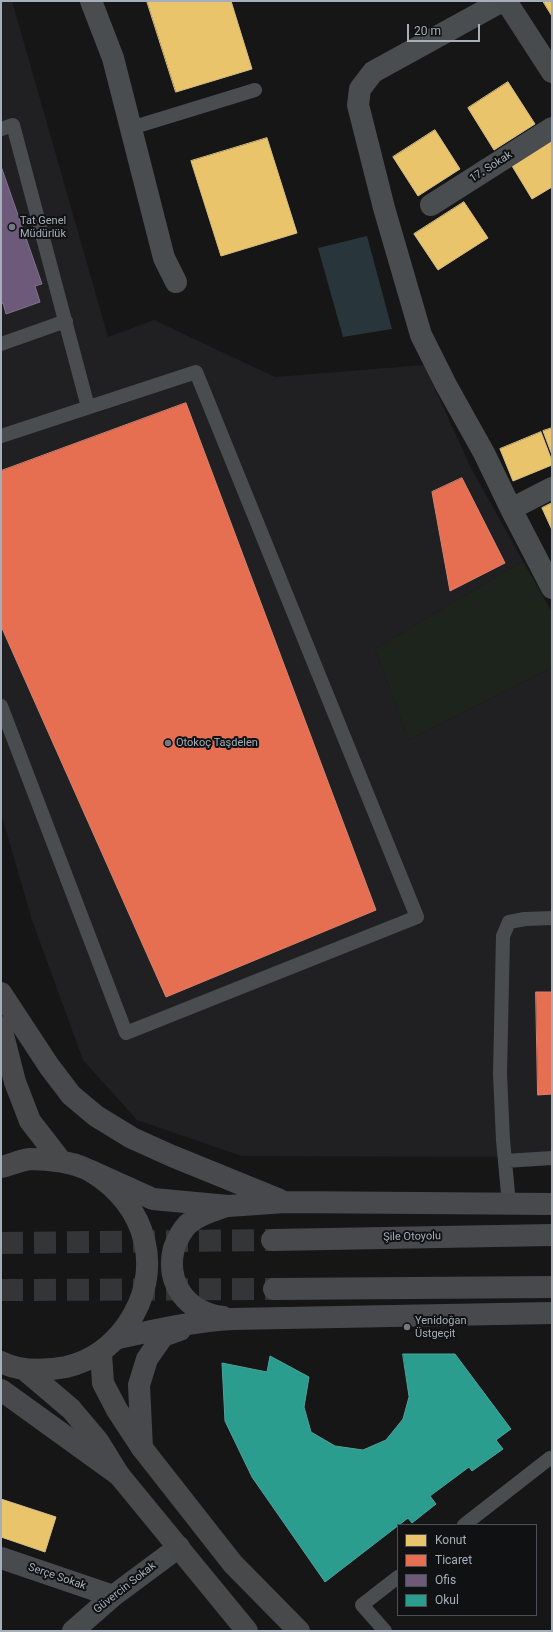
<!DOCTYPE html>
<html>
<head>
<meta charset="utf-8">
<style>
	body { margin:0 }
	#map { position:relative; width:553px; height:1632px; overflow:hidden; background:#161617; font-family:Roboto,sans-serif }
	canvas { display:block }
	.frame { position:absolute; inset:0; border:2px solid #a6afb9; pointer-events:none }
	.legend { position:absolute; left:397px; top:1524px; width:140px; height:92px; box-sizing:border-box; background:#101113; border:1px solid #4c5055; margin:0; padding:5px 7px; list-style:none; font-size:12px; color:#a6afb9 }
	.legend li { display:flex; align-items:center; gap:8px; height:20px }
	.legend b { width:20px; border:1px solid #4c5055 }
	.scale { position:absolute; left:407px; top:24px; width:73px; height:18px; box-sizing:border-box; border:2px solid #a6afb9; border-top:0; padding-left:5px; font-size:12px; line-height:14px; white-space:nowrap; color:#a6afb9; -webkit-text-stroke:3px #101113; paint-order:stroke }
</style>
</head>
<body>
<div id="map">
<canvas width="553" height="1632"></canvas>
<div class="frame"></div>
<ul class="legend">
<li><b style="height:11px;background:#e9c46a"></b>Konut</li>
<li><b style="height:11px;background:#e76f51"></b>Ticaret</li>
<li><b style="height:11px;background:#6d597a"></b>Ofis</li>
<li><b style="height:11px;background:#2a9d8f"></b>Okul</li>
</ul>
<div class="scale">20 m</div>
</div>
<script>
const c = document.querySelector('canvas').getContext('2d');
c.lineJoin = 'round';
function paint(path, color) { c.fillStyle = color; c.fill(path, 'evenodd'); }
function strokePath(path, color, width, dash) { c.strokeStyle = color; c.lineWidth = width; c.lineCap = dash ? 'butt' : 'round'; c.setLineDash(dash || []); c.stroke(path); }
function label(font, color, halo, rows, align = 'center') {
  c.font = font + ' Roboto,sans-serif'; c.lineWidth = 4; c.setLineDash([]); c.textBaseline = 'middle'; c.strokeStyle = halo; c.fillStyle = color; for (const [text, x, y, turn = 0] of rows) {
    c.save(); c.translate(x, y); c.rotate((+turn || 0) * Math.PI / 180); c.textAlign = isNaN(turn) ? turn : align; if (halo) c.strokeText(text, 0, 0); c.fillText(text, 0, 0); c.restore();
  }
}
paint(new Path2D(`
	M1,1H12L108,337L154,320L275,377L424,365L471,468L523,561L375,649L409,740L552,667V1157L242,1156L137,1120L83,1060L32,920L1,813Z`), '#202023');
paint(new Path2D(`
	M523,561L552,612V667L409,740L375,649Z`), '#1c241c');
paint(new Path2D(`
	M367,236L392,329L343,337L318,248Z`), '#28353a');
const homes = new Path2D(`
	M147,1H231L252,69L176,92Z
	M543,1H552V16Z
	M508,82L535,124L494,150L468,108Z
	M435,130L460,169L418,196L393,157Z
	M552,137V187L532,199L509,161Z
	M267,138L297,233L221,256L191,161Z
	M464,202L488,238L438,270L414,234Z
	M552,428V455L543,431Z
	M541,432L552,461V465L513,481L500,449Z
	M552,503V530L542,508Z
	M1,1499L56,1517L45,1552L1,1537Z`);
paint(homes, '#e9c46a');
strokePath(homes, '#d5be82', 1);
const shops = new Path2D(`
	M186,403L376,910L166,997L1,626V471Z
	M462,478L505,563L450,591L432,492Z
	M536,992H552V1094L538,1095Z`);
paint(shops, '#e76f51');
strokePath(shops, '#d48270', 1);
const offices = new Path2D(`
	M2,169L42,284L35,286L40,302L6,314L3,303L1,304V170Z`);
paint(offices, '#6d597a');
strokePath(offices, '#7e738d', 1);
const schools = new Path2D(`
	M403,1354H455L511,1429L496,1440L503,1449L472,1471L469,1467L430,1496L436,1504L412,1523L408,1518L325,1582L252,1477L225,1421L222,1363L267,1372L270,1356L309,1377L304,1407L311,1432L335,1446L363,1450L386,1440L403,1419L409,1397Z`);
paint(schools, '#2a9d8f');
strokePath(schools, '#4fa29c', 1);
strokePath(new Path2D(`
	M1,1243L272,1240
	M1,1290L274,1289`), '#333537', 22, [22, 11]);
strokePath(new Path2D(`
	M131,128L255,90
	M1,129L13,125L88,407
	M1,344L66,321
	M1,436L196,372L417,917L126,1033L1,706
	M505,1161L552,1158
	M509,1204L503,1140L500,1074L503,936L509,922L525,919L552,918
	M464,1525L550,1458
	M385,1631L362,1605L398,1577`), '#4a4d50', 14);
strokePath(new Path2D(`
	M91,1L113,58L164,258L176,282
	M502,1L373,72L360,89L358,105L384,208L421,335L446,385L484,453L511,509
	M431,205L552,128
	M552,488L511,509L552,588`), '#4a4d50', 22);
strokePath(new Path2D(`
	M506,1L552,72
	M1,1558L113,1596
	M73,1631L113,1596L179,1547`), '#484b4e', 22);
strokePath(new Path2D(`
	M1,1027L15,1082L30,1121L61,1161
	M1,1167C10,1165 21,1160 30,1159C49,1159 75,1162 92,1172C147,1205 165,1271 127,1325C112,1346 92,1361 66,1367C45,1371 21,1372 1,1362
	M101,1353L103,1383L117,1410L142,1448L233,1564L299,1631
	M24,1369L71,1409L98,1441L119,1475L247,1631`), '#48494b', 22);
strokePath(new Path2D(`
	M1,993L49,1066L71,1095L96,1116L132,1138L172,1156L280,1200
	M91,1171L153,1199L228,1206L285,1202L552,1204
	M272,1240L552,1235
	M274,1289L552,1287
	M223,1317C187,1312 165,1284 174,1248C177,1240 182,1230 188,1224C199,1215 210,1212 224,1207
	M118,1338C156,1330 194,1321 232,1319L552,1313
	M1,1390L119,1475
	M142,1448L139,1385L147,1359L163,1336L180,1330`), '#48494c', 22);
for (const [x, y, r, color] of [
	[12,227,4,"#747980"],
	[168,743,4,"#747980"],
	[407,1327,4,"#747980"]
]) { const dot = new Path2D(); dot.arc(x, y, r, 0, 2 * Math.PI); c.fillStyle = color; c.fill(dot); strokePath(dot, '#101113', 1.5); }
label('11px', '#a6afb9', '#101113', [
	["17. Sokak",491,167,-33],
	["Şile Otoyolu",412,1237,-1],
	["Serçe Sokak",57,1577,19],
	["Güvercin Sokak",125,1588,-38]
]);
label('11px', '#a6afb9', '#101113', [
	["Tat Genel",20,221],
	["Müdürlük",20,234],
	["Otokoç Taşdelen",176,743],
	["Yenidoğan",415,1321],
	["Üstgeçit",415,1334]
], 'left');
</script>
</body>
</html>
